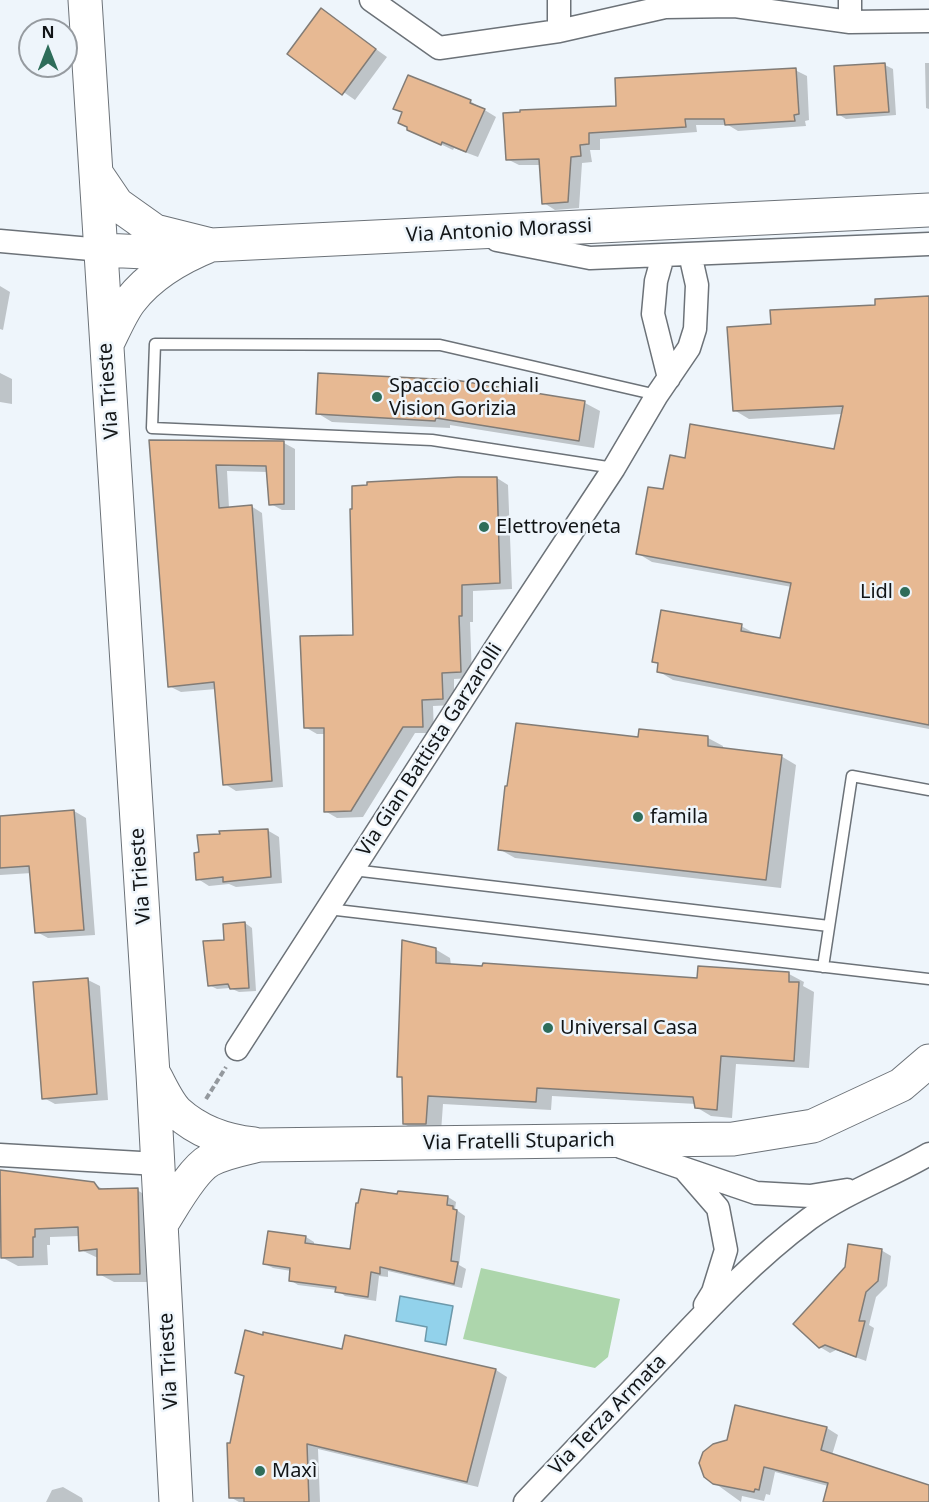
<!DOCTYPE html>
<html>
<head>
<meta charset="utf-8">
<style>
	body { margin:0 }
	#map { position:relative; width:929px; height:1502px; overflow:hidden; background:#eef5fb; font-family:"Noto Sans",sans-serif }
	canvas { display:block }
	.north { position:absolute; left:18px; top:18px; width:60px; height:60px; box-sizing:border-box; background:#eef5fb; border:2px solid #969ba0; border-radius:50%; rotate:0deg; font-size:16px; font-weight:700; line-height:24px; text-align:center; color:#121517 }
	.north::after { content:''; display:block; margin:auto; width:21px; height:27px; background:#2e6d5a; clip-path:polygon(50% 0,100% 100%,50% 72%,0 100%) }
</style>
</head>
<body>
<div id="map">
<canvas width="929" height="1502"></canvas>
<div class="north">N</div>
</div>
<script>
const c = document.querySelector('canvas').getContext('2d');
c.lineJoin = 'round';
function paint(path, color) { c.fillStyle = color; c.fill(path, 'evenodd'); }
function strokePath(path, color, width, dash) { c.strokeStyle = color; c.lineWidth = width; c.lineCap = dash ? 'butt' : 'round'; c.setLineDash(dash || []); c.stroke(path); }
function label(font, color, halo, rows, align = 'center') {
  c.font = font + ' "Noto Sans",sans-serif'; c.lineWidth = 5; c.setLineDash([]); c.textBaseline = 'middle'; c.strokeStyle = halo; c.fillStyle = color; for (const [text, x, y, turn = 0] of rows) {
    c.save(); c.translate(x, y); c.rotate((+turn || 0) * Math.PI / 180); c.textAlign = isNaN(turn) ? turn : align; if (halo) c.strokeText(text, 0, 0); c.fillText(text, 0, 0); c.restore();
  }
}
paint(new Path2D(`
	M481,1268L620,1299L608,1357L595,1368L463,1339Z`), '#add6ac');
const water = new Path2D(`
	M400,1296L453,1306L446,1345L425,1341L427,1327L396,1321Z`);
paint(water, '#92d2eb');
strokePath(water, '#6c99ab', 1.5);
paint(new Path2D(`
	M321,10L387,57L355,100L289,54Z
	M925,63H929V109L926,108Z
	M885,65L893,69L896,115L846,119L838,114Z
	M795,70L807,76L809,120L805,121L806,126L738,131L728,125H696L697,132L600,139V150H590L592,162L582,163L579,208L555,210L544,203L541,165H519L507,159L617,107Z
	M470,101L496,117L478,157L454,148L453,150L409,129L403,113L395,108Z
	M0,286L10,292L3,330L0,329Z
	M929,298V729L673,680L658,671L659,665L653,661L741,626L756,634L781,639L792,587L652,562L637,553L665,491L686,459L835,451L842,414L749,419L734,410L772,325Z
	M0,373L12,379V404L0,402Z
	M585,403L600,411L594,448L450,425V428L332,422L317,413Z
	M151,442L284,443L295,449V510H282L271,504L268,472L227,471L229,508L251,506L262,513L283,787L236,791L225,784L216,689L181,692L169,686Z
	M497,478L508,485L512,589L473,591V622H470L472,678L454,679V705L433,706L434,733H415L363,817L337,818L325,811L326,734H317L305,727L355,636Z
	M708,738L723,746V750L781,756L796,765L781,888L515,858L499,849L639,739Z
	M74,811L86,818L95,935L48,938L37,932L32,873L0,875V817Z
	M267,830L279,837L282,883L236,887L229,884L209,886L198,879Z
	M245,923L252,928L256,991L239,992L230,988L217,989L209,985L226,941Z
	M435,949L450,958L451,965L698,979L789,974L804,982L803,986L814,992L809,1068L736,1064L732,1118L711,1116L696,1107V1104L552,1096L551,1110L443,1104L441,1132H419L404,1124V1079L399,1076Z
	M88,980L100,986L108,1100L55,1104L44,1098Z
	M0,1171L94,1184L106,1191L137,1190L152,1199L154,1282H114L99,1274L98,1258L81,1250L80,1236L50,1237V1245H47L48,1265L18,1266L3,1258Z
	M398,1196L448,1197L456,1202L455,1209L465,1216L459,1265L466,1269L462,1288L388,1271V1277L379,1276L376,1301L345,1296L337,1290L298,1285L290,1280L291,1271L273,1268L265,1264L269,1232L306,1237L314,1242V1245L351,1251Z
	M881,1250L891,1256L887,1286L876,1297L869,1325L874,1328L866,1361L836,1350L830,1353L820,1347Z
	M346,1336L496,1370L507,1377L478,1487L318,1449L320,1502H239L230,1497L231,1444L245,1377L236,1372L343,1351Z
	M827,1428L838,1435L832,1455L929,1487V1502H824L828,1486L775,1472L770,1495L766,1494L764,1501L742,1496L741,1502L705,1476Z
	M63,1487L82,1498L83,1502H46L52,1490Z`), '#0003');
const building = new Path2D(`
	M321,8L376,49L342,95L287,54Z
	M885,63L889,112L837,115L834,66Z
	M796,68L799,114L794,115L795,121L725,125L724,119H685L686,127L589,133V144L580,145L581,156L571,157L568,202L542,204L539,159L506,160L503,113L520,112V110L616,106L615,78Z
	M408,75L471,100L470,103L485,109L466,152L442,142L441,145L407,130V127L398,123L402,112L393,109Z
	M929,296V725L657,672L658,663L652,662L661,610L742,624L741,631L780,638L791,583L636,554L648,487L663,489L670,455L685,458L690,424L834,449L843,406L733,411L727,327L771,324L770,310L875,305V299Z
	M318,373L455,380L585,401L579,441L436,418L435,421L316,414Z
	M149,440L284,441V504L269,505L266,466L216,465L219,508L252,505L272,781L223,785L214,682L168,687Z
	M458,477H497L500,583L462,585V616H459L461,672L442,673L443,699L422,700L423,727H403L351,811L324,812V728H304L300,636L353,635L350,509H352V486L367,485V482Z
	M516,723L638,737L639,729L708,736V746L782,755L766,880L498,850L505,786H507Z
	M74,810L84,930L35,933L29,866L0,868V816Z
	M268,829L271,877L223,882V877L196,880L194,853L199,852L197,835L220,834L219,831Z
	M245,922L249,988L230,989L228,984L208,986L203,941L224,940L223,924Z
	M402,940L436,948V963L482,966L483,963L697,978L698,966L789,972V982H799L794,1061L721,1056L717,1110L695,1108L693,1097L537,1088L536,1102L428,1096L426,1124H403L402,1077H397Z
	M88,978L97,1094L42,1099L33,982Z
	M0,1170L94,1182L99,1189L138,1188L140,1274L97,1275V1249L79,1251L78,1227L35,1229V1237H33V1257L1,1258Z
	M361,1189L397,1194L398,1191L448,1196L447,1205L453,1206V1209L457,1210L451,1261L458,1262L454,1284L380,1267V1274L371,1272L368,1297L335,1292L336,1287L289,1281L290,1268L263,1264L268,1231L306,1236L305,1243L350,1249L356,1203H358Z
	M848,1244L882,1249L878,1281L866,1292L859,1321H865L856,1357L825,1345L819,1348L793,1324L845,1267Z
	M245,1330L263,1335V1332L342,1349L345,1335L496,1369L467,1482L307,1444L309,1502H244V1498H229L227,1443H230L244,1376L235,1373Z
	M735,1405L827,1427L821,1450L929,1485V1502H823L828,1483L764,1467L759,1490L755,1489L754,1492L713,1484L704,1477L699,1463L703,1452L713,1444L727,1440Z`);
paint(building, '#e7b993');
strokePath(building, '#827c76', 1.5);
const service = new Path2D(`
	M614,468L432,440L152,428L155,344L440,345L657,395
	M353,870L829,926
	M328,909L929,979
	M823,967L852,776L929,790`);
const minor = new Path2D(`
	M371,0L439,48L559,31L665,7L735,6L850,22L929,21
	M559,0V31
	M850,0V22
	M497,240L590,258L929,244
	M0,241L102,250
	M663,256L656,281L653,314L669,378
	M237,1049L504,635L614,468L657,395L689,348L695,329L697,285L690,254
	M621,1147L756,1193L810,1196L847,1190
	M0,1155L158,1164
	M685,1170L718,1208L726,1250L713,1292L705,1305
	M525,1502C571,1454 617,1405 663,1357C709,1308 755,1259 809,1219C846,1192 890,1177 929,1154`);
const primary = new Path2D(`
	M85,0L153,1074L176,1502
	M96,173L117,204L155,231L211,245L929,210
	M102,250L189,254
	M107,344C114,330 121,313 130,301C150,275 181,257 211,245
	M155,1076C161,1087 168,1103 177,1112C199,1132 225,1141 254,1144
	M162,1223C173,1206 192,1170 210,1160C225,1152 243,1149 259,1145L733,1139L813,1126L901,1085L929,1061`);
strokePath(service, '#6c7278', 13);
strokePath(minor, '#6c7278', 25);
strokePath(primary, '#6c7278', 35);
strokePath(new Path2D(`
	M206,1099L226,1067`), '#94999e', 4, [6, 3]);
strokePath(service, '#fff', 10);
strokePath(minor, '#fff', 22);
strokePath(primary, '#fff', 33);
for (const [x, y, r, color] of [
	[377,397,6,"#2e6d5a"],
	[484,527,6,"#2e6d5a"],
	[905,592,6,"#2e6d5a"],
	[638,817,6,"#2e6d5a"],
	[548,1028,6,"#2e6d5a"],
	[260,1471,6,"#2e6d5a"]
]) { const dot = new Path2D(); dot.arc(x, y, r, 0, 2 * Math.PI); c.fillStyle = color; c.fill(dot); strokePath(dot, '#eef5fb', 2); }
label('20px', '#121517', '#eef5fb', [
	["Via Antonio Morassi",499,231,-3],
	["Via Trieste",109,391,-94],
	["Via Gian Battista Garzarolli",430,750,-57],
	["Via Trieste",141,876,-94],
	["Via Fratelli Stuparich",519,1142,-1],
	["Via Trieste",169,1361,-93],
	["Via Terza Armata",608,1415,-46]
]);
label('20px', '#121517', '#eef5fb', [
	["Spaccio Occhiali",389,386],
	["Vision Gorizia",389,409],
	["Elettroveneta",496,527],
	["Lidl",893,592,"right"],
	["famila",650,817],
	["Universal Casa",560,1028],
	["Maxì",272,1471]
], 'left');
</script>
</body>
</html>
